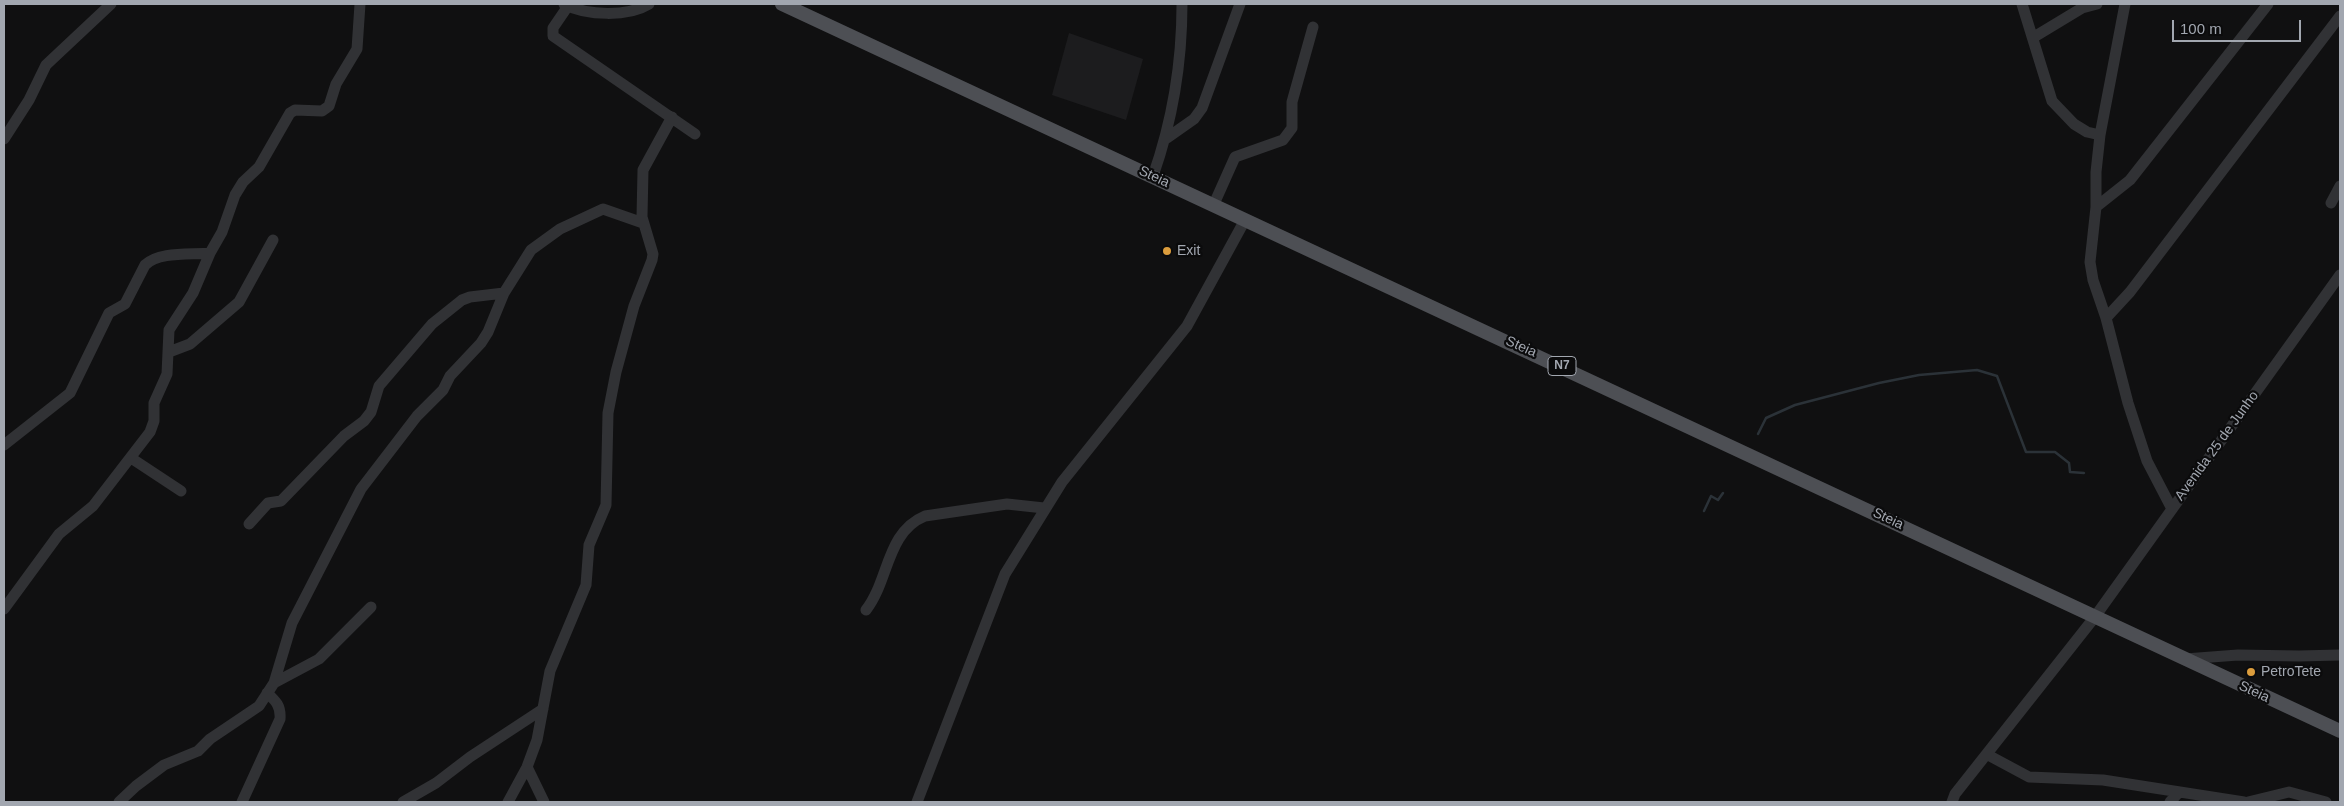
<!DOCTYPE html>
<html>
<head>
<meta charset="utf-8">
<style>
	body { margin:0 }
	#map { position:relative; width:2344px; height:806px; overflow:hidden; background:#101011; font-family:Helvetica,sans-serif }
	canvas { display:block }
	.frame { position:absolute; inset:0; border:5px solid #a2a7b0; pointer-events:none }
	.scale { position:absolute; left:2172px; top:20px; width:129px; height:22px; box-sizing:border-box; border:2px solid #a2a7b0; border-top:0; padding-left:6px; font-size:15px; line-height:18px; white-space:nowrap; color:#a2a7b0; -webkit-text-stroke:4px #0b0b0c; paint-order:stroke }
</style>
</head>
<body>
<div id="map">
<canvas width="2344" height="806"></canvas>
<div class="frame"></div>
<div class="scale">100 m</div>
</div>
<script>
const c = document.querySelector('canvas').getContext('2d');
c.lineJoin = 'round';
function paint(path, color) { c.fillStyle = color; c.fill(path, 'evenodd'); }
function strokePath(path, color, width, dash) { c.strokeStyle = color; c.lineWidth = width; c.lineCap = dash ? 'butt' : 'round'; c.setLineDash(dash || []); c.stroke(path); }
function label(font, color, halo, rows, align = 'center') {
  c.font = font + ' Helvetica,sans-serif'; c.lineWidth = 4.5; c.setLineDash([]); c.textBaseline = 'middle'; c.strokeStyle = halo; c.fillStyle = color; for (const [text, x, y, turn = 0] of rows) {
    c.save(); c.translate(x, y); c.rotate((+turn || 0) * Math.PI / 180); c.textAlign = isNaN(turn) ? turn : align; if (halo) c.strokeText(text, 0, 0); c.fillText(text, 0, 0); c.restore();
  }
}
paint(new Path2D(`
	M1069,33L1143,59L1126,120L1052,95Z`), '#1c1c1e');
strokePath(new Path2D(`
	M1758,434L1766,418L1795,405L1879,383L1919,375L1977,370L1997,376L2026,452H2055L2069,463L2070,472L2084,473
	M1704,511L1711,496L1718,500L1723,493`), '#2b3238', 2.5);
strokePath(new Path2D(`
	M564,4C587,16 628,17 649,4
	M2022,4L2052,101L2074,124L2087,132L2100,135
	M2125,4L2100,135L2096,172V207L2090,262L2093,280L2106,318L2128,403L2147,461L2172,509
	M568,6L553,28V36L695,134
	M2034,37L2082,8L2097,4
	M1167,138L1194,119L1202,108L1240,4
	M4,139L29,100L46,65L111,4
	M1153,176C1173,119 1182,65 1182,4
	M2331,203L2340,186
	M1214,204L1235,157L1283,140L1292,128V102L1313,27
	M2096,207L2130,180L2268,4
	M2106,318L2130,292L2340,16
	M169,352L190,344L239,302L273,240
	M4,445L70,393L109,313L125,304L145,265C159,251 191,255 210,253
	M131,458L181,491
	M249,524L268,503L281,501L344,436L364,421L371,412L379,386L432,324L462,300L470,297L504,293
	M4,609L59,534L93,506L150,432L154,421V403L167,374L169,330L193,293L210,253L222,232L235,195L243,182L259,167L290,113L295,110L322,111L329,106L336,84L357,49L360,4
	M866,610C889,581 886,532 925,516L1007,504L1044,508
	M2185,659L2238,655L2299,656L2340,655
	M274,683L319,659L371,607
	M1988,755L2029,777L2103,780L2244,802
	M527,767L544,802
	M119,802L136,786L164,765L198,751L210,739L259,706L274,683L292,623L361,489L417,416L443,390L450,376L481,343L488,332L504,293L531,250L560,229L603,209L643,223
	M242,802L280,719C281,706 276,701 267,693
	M403,802L436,783L470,757L543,709
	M508,802L527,767L537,740L550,671L586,585L589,545L606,505L608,413L616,372L634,306L652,260L653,254L642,217L643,170L672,117
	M917,802L1005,574L1062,482L1187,326L1245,220
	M1952,802L1955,794L2094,618L2340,275
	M2170,802L2179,792
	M2248,802L2289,792L2326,802`), '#313235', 11);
strokePath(new Path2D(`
	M782,4L2340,731`), '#4d4f54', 14);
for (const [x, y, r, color] of [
	[1167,251,5,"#dc9d3d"],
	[2251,672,5,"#dc9d3d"]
]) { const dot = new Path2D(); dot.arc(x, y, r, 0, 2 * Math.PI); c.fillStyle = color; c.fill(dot); strokePath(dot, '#0b0b0c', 2); }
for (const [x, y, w] of [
	[1562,366,28]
]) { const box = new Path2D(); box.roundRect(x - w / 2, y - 9.5, w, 19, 4); c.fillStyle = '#0b0b0c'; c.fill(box); strokePath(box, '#a2a7b0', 1); }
label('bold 12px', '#a2a7b0', null, [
	["N7",1562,366]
]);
label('14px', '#a2a7b0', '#0b0b0c', [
	["Steia",1154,177,25],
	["Steia",1521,347,24],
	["Avenida 25 de Junho",2217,446,-54],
	["Steia",1888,519,25],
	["Steia",2254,692,25]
]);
label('14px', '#a2a7b0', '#0b0b0c', [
	["Exit",1177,251],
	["PetroTete",2261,672]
], 'left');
</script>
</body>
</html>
